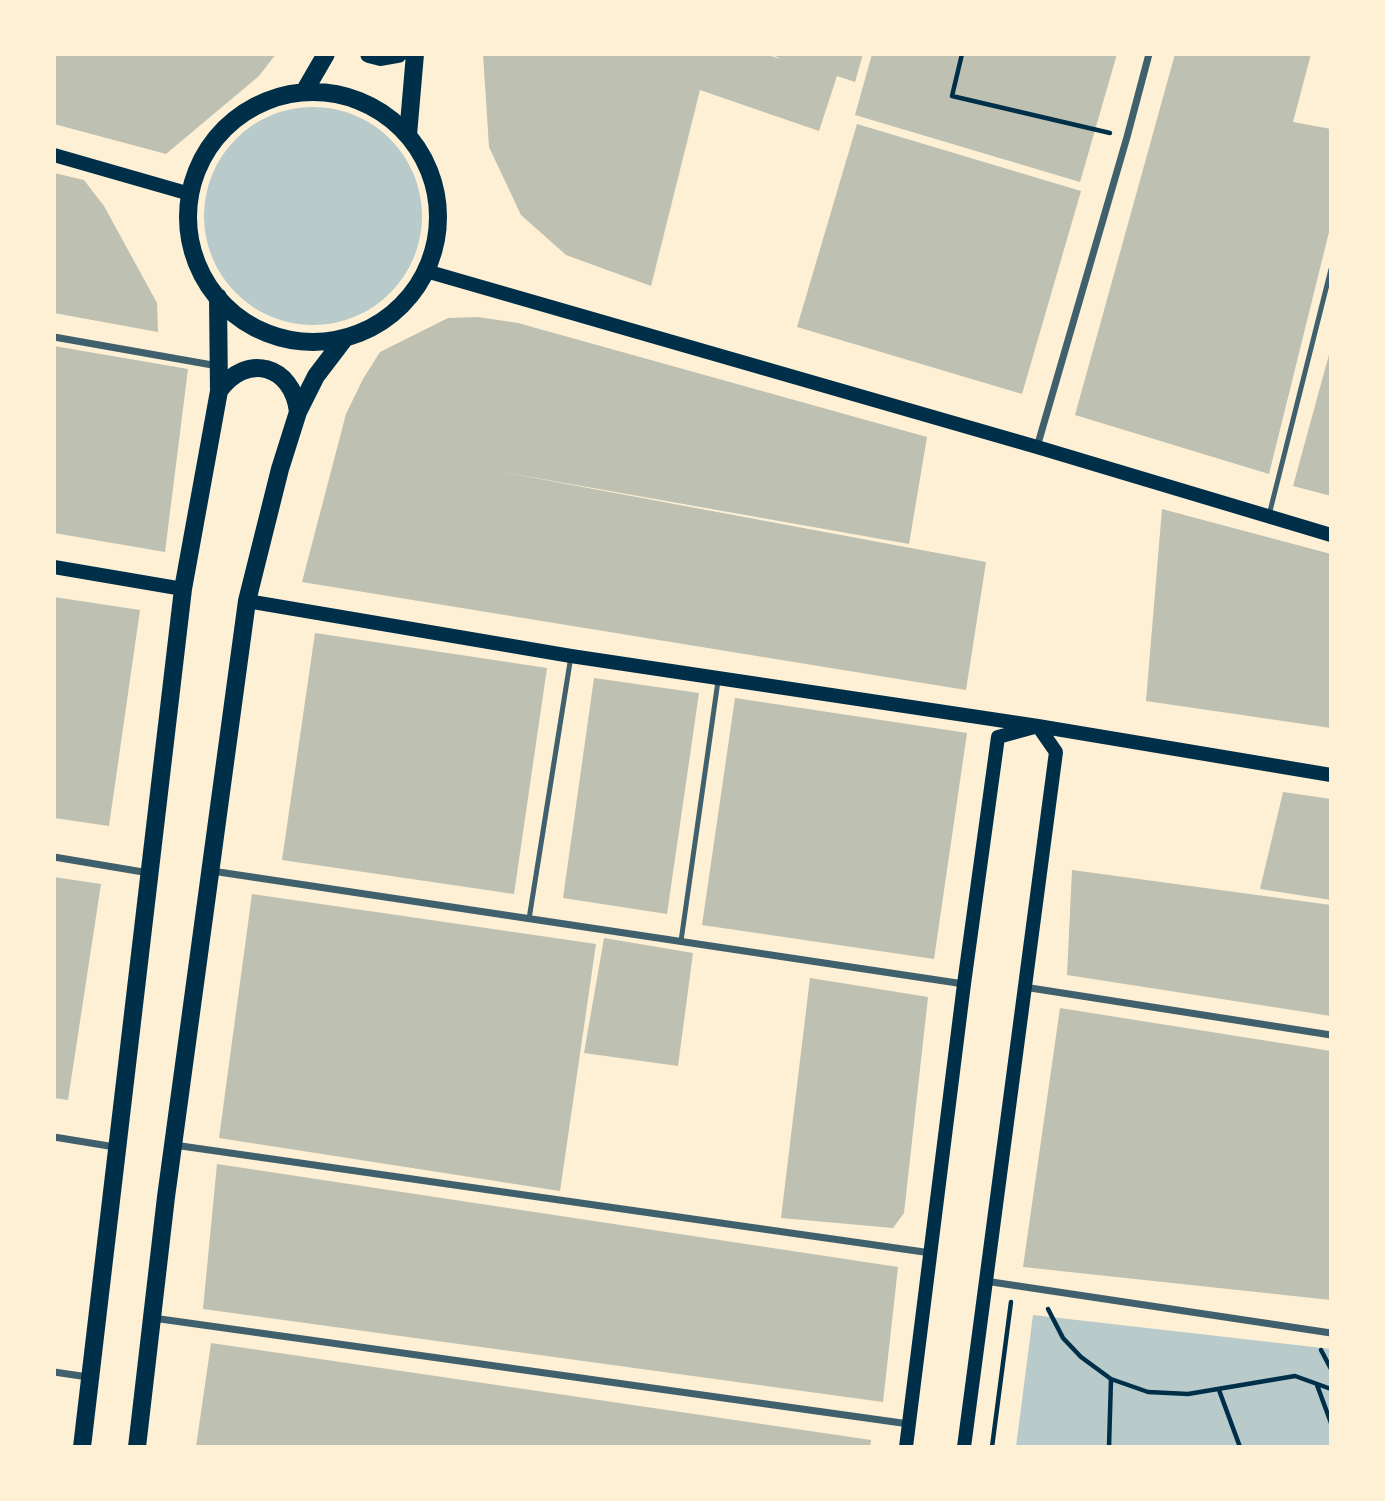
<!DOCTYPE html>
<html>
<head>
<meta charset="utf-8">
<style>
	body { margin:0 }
	#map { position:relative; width:1385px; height:1501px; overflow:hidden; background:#fdf0d5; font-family:Lora,serif }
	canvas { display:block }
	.frame { position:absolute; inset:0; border:56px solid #fdf0d5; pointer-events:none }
</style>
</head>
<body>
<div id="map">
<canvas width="1385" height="1501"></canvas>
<div class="frame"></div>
</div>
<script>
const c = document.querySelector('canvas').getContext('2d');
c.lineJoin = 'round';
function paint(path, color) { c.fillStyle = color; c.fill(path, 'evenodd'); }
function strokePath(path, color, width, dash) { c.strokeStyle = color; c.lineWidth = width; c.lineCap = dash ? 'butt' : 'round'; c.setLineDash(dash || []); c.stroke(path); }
paint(new Path2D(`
	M204 216a109 109 0 1 1 218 0a109 109 0 1 1-218 0Z
	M1033,1315L1331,1349V1447H1016Z`), '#b9caca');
paint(new Path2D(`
	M54,54H276L259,76L166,154L54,124Z
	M483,54H764L781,59L771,54H863L855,82L837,76L819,131L700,90L651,286L566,255L521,215L489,147Z
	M872,54H1117L1080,182L855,115Z
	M1175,54H1311L1293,122L1331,129V224L1269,474L1075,415Z
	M857,124L1081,191L1022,394L797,327Z
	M54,173L84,180L104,206L157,303L158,332L54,313Z
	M478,317L518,323L927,437L909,544L497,471L986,562L966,690L302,582L346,414L363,379L380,352L448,318Z
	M54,346L188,369L165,552L54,533Z
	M1330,351H1331V496L1293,486Z
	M1162,509L1331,554V728L1146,701Z
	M54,597L140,610L109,826L54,818Z
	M315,633L547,668L514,894L282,860Z
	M594,678L699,693L667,914L563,898Z
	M735,698L967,733L934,959L702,925Z
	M1283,792L1331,799V900L1260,889Z
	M1072,870L1331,905V1016L1067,975Z
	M54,877L101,884L68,1100L54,1098Z
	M252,894L596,944L560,1191L219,1138Z
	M604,938L693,953L678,1066L584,1053Z
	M810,978L928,997L904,1213L893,1228L781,1218Z
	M1060,1008L1331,1051V1300L1023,1267Z
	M217,1164L898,1267L883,1402L203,1309Z
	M211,1343L871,1440L870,1447H196Z`), '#bec0b2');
strokePath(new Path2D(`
	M962,54L952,96L1110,133
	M1048,1309L1063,1338L1081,1357L1111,1379L1148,1392L1188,1394L1295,1376L1331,1389
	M1321,1350L1331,1369
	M1317,1385L1331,1423
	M1219,1390L1240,1447
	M992,1447L1011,1302
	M1109,1447L1111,1379`), '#003049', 4.5);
strokePath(new Path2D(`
	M1269,515L1331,269
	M529,919L571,656
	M681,941L718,681`), '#3f606c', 5);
strokePath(new Path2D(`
	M54,337L218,366
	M1037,447L1127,137L1149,54
	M54,857L149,873
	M212,871L964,984
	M1024,987L1331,1035
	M54,1137L115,1147
	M174,1145L931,1253
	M985,1281L1331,1333
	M153,1318L909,1424
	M54,1372L88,1377`), '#3f606c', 7);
strokePath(new Path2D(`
	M54,155L190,194
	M426,271L1037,447L1331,535
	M54,567L183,589
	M247,601L571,656L1038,726L1331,775
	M906,1447L964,984L998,737L1038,726L1056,752L964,1447`), '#003049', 14);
strokePath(new Path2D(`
	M369,54L381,57L398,54
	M304,92L326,54
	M188 217a125 125 0 1 1 250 0a125 125 0 1 1-250 0Z
	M408,135L415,54
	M219,391C246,352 293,365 298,412
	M82,1447L183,589L219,391L218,297
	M137,1447L166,1197L247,601L280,469L298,412L316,376L345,338`), '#003049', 18);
</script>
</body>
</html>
